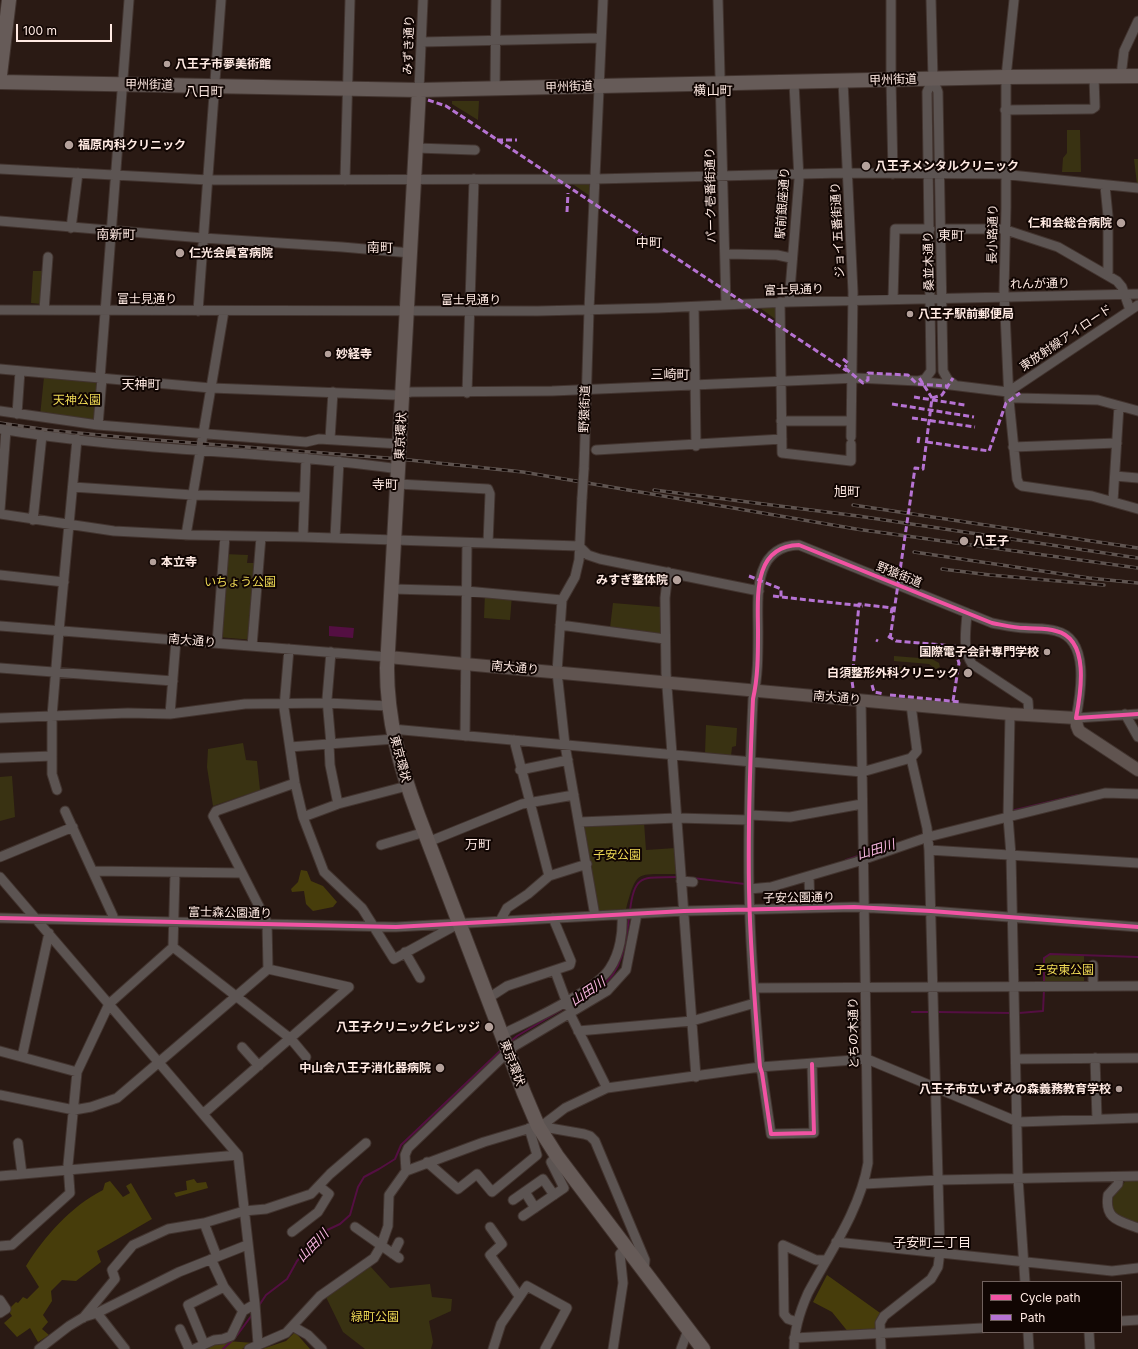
<!DOCTYPE html>
<html>
<head>
<meta charset="utf-8">
<style>
	body { margin:0 }
	#map { position:relative; width:1138px; height:1349px; overflow:hidden; background:#2a1a14; font-family:Inter,sans-serif }
	canvas { display:block }
	.legend { position:absolute; left:982px; top:1281px; width:140px; height:52px; box-sizing:border-box; background:#110603; border:1px solid #70615d; margin:0; padding:5px 7px; list-style:none; font-size:12px; color:#ffeae3 }
	.legend li { display:flex; align-items:center; gap:8px; height:20px }
	.legend b { width:20px; border:1px solid #70615d }
	.scale { position:absolute; left:16px; top:24px; width:96px; height:18px; box-sizing:border-box; border:2px solid #ffeae3; border-top:0; padding-left:5px; font-size:12px; line-height:14px; white-space:nowrap; color:#ffeae3; -webkit-text-stroke:3px #110603; paint-order:stroke }
</style>
</head>
<body>
<div id="map">
<canvas width="1138" height="1349"></canvas>
<ul class="legend">
<li><b style="height:5px;background:#f153a3"></b>Cycle path</li>
<li><b style="height:5px;background:#b673d3"></b>Path</li>
</ul>
<div class="scale">100 m</div>
</div>
<script>
const c = document.querySelector('canvas').getContext('2d');
c.lineJoin = 'round';
function paint(path, color) { c.fillStyle = color; c.fill(path, 'evenodd'); }
function strokePath(path, color, width, dash) { c.strokeStyle = color; c.lineWidth = width; c.lineCap = dash ? 'butt' : 'round'; c.setLineDash(dash || []); c.stroke(path); }
function label(font, color, halo, rows, align = 'center') {
  c.font = font + ' Inter,"Noto Sans JP",sans-serif'; c.lineWidth = 4; c.setLineDash([]); c.textBaseline = 'middle'; c.strokeStyle = halo; c.fillStyle = color; for (const [text, x, y, turn = 0] of rows) {
    c.save(); c.translate(x, y); c.rotate((+turn || 0) * Math.PI / 180); c.textAlign = isNaN(turn) ? turn : align; if (halo) c.strokeText(text, 0, 0); c.fillText(text, 0, 0); c.restore();
  }
}
paint(new Path2D(`
	M452,101H479L478,120L452,104Z
	M1067,130H1080L1081,172H1062L1063,158L1067,153Z
	M1134,159H1138V184H1137Z
	M571,183L589,184L590,196Z
	M33,271H43L41,304L31,303Z
	M777,307L778,321L760,308Z
	M44,377L97,382L96,420L40,416Z
	M224,554L248,555L247,563H259L253,640L218,637Z
	M485,593L512,595L510,620L484,618Z
	M613,603L661,607L662,636L610,628Z
	M894,656L932,659L939,663L940,667L936,669L929,664L894,661Z
	M892,666L933,672L892,669Z
	M706,725L737,728L736,746L732,747L731,756L705,754Z
	M243,743L246,760L257,761L260,790L213,806L207,767L208,749Z
	M12,776L15,817L0,821V777Z
	M644,822L646,850L676,848L678,874C637,875 637,868 626,909L600,911L597,907L583,825Z
	M1050,954L1084,955V986H1044V958Z
	M1138,1180V1223L1117,1216L1111,1210C1112,1204 1111,1197 1114,1193C1117,1188 1123,1187 1125,1181Z
	M370,1266L390,1288L430,1284L432,1297L452,1299L451,1311L429,1321L433,1342L431,1349H365L343,1332L325,1295Z`), '#393212');
paint(new Path2D(`
	M301,870L307,871L311,881L323,886L337,902L333,907L313,911L306,904L304,891L292,892L291,889L298,882Z
	M194,1179L197,1183L206,1182L208,1188L176,1197L174,1193L187,1190L186,1181Z
	M110,1181L123,1197L130,1193L126,1186L131,1183L152,1219L97,1251L101,1262L76,1281L62,1280L51,1291L52,1301L43,1315L48,1322L42,1329L49,1335L38,1342L30,1328L17,1337L4,1323L12,1316L8,1310L16,1302L18,1303L23,1297L27,1299L39,1287L26,1266C44,1237 71,1206 103,1190L105,1183Z
	M827,1275L883,1315L876,1332L849,1333L832,1312L813,1302Z
	M295,1332L310,1349H262L286,1341Z
	M227,1341L254,1343L242,1349H202L214,1343Z`), '#473d0b');
paint(new Path2D(`
	M329,626L354,628L353,638L329,636Z`), '#540f42');
strokePath(new Path2D(`
	M1011,811L1078,795
	M867,853L895,844
	M846,860L861,855
	M692,878L745,884
	M630,911C634,872 644,878 678,877
	M1044,984V958L1050,954L1138,957
	M571,1004C581,999 592,994 601,987C622,971 626,943 629,918
	M912,1012H928
	M938,1012L1011,1013
	M1019,1013L1043,1011L1044,990
	M510,1042L517,1036L566,1007
	M258,1307L266,1295L287,1279L297,1261L323,1232L340,1224L350,1215L358,1187L364,1177L379,1169L395,1159L401,1145L501,1050
	M223,1349L235,1338L252,1315`), '#540f42', 2);
const minor = new Path2D(`
	M718,0L726,305
	M891,0V80L893,174
	M931,0L933,79L938,92L943,371L948,380L955,385
	M1014,0L1006,77V208L1004,291L1009,400L1017,479L1019,484L1022,486L1092,496L1138,509
	M421,42L601,38
	M1121,76L1124,51L1138,21
	M843,81L853,292L851,437
	M495,89L496,0
	M419,90L423,0
	M1005,110L1092,109L1095,107L1094,77
	M416,148L475,150
	M0,169L209,180L595,179L842,173L1001,174L1138,188
	M345,180L350,0
	M1105,186L1108,216V275
	M0,221L203,238L342,247L411,253
	M71,228L78,173
	M941,229H1003L1058,247L1117,281L1122,287L1130,310
	M725,254L777,255L791,258
	M893,299L895,229H930
	M780,302L782,453L851,461V444
	M789,302L799,179L794,83
	M694,307L696,446
	M0,310L538,311L658,308L789,302L1138,294
	M44,310L48,257
	M198,311L221,0
	M0,369L211,388L395,395L411,392L552,391L857,378L918,381L1008,392
	M100,378L129,0
	M918,381L925,379L931,371L927,92L933,79
	M1008,392L1138,305
	M1008,392L1012,397L1017,398L1098,400L1138,411
	M467,393L474,179
	M0,411L98,425L306,442L319,439L400,444
	M17,414L20,371
	M781,421H851
	M98,425L102,378
	M0,429C132,452 267,450 399,469
	M330,439L333,392
	M1013,447L1117,443
	M596,450L782,439
	M584,469L589,310L603,0
	M1115,476L1138,478
	M398,484L488,489L490,494L488,543
	M73,487L193,495L304,497
	M582,498L579,560L575,577L562,600L557,672L565,745L595,916
	M1113,501L1119,406
	M0,510L6,430
	M0,514L114,531L190,535L303,537L579,546
	M33,520L42,435
	M186,535L224,311
	M303,537L306,458
	M335,538L339,461
	M579,546L588,555L600,559L759,591
	M668,572L665,598L666,673L696,1077
	M0,575L64,582
	M392,589L466,591L562,600
	M967,613C966,630 962,649 972,664L1028,701L1029,716
	M560,625L665,639
	M0,626L388,657
	M217,643L225,536
	M252,646L261,537
	M289,649L284,708L295,783L303,817L324,872L362,908L394,959L458,924
	M0,668L173,681
	M170,714L176,640
	M1010,714L1008,817L1011,855L1018,1178L1025,1282
	M1125,714L1138,737
	M0,718L128,713L170,714L245,704L327,703L389,706
	M392,729L862,772L911,758
	M465,736L467,543
	M514,740L549,876
	M329,744L330,765L338,804
	M331,744L327,699L331,652
	M290,747L394,739
	M0,758L52,756
	M520,770L568,760
	M57,790L52,774V716L59,631L77,439
	M65,811L113,916V920
	M750,815L790,817L862,804
	M303,817L338,804L407,786
	M580,822L677,818L749,820
	M428,842L522,804L574,795
	M381,845L425,832
	M929,850L1138,863
	M0,857L73,827
	M93,871L242,873
	M809,876L810,908
	M0,877L238,1155L255,1304L258,1344
	M681,881L693,882
	M749,889L771,887L856,862L928,837L1008,817L1105,793L1138,794
	M0,918L396,927L684,911L854,907L931,911L1138,927
	M500,921L507,908L528,894L549,876L587,864
	M173,947L291,1039L306,1057
	M405,952L420,978
	M1093,965V986
	M268,969L267,922L213,816L216,811L295,783
	M555,971L568,1006
	M754,988L1138,986
	M487,999L507,986L570,965L571,961L553,918
	M570,1014L607,1088
	M578,1031L692,1021L755,1003
	M501,1035C527,1022 596,991 610,968C620,953 623,932 622,915
	M242,1047L259,1066
	M0,1051L77,1072
	M22,1057L49,933
	M1095,1058L1097,1119
	M1017,1059L1138,1058
	M812,1064L814,1133L771,1134L762,1073L760,1067C755,1008 750,948 749,888C748,825 750,762 753,699C758,677 758,655 758,632C758,598 752,546 799,545L992,623C1003,625 1014,628 1025,628C1035,629 1046,628 1056,631C1090,639 1081,692 1076,718L1138,714
	M0,1095L74,1110L91,1107L117,1098L268,969
	M204,1113L349,987L268,969
	M538,1126L584,1134L590,1136L595,1141L645,1260L644,1271
	M18,1143L22,1174
	M427,1162L458,1189L477,1174L492,1192L537,1155L529,1128
	M406,1171L405,1155L408,1148L513,1047L607,991L626,970L637,914
	M0,1176L238,1155
	M1119,1177L1118,1184L1108,1195C1104,1220 1120,1221 1138,1228
	M864,1184L939,1180L1138,1176
	M525,1192L535,1208
	M513,1200L543,1179L554,1195
	M523,1216L564,1188L551,1162L557,1156
	M355,1227L399,1258
	M490,1227L502,1244L490,1255L519,1296
	M292,1232L318,1212L329,1194L319,1186
	M836,1242L1112,1271L1138,1268
	M0,1246L12,1245L70,1193L68,1165L77,1072L109,1004L173,947L175,873
	M393,1254L399,1242
	M217,1257L204,1223L244,1211L266,1209L311,1194L330,1174L366,1143
	M211,1259L224,1287L243,1311
	M0,1300L6,1309L0,1313
	M97,1313L125,1349
	M83,1318L115,1279L112,1270L133,1245L168,1229L204,1223
	M1121,1321L1138,1320
	M797,1322L788,1319L784,1314L783,1245L816,1260H826
	M294,1327L308,1335L322,1349
	M180,1329L189,1349
	M1028,1332L1029,1349
	M1089,1332L1090,1349
	M794,1338L983,1328
	M204,1344L188,1305L224,1287
	M39,1349L69,1326L84,1317L97,1313L179,1272L247,1245
	M194,1349L214,1340L223,1339L231,1336L243,1311L255,1304
	M249,1349L286,1333L320,1296L374,1258L381,1246L388,1226L389,1195L406,1171L484,1142L544,1124L565,1108L607,1088L760,1067L867,1059L1018,1122L1138,1118
	M493,1349L501,1324L527,1286L567,1308L545,1349
	M613,1349L623,1283L620,1254L626,1247
	M681,1349L688,1330
	M794,1349C794,1329 800,1311 808,1293C830,1252 860,1210 868,1163L861,700
	M881,1349L880,1323L884,1316L931,1279L938,1267L940,1252L929,850L927,828L911,758L917,751L911,705`);
const major = new Path2D(`
	M388,657L1010,714L1076,718L1077,726L1079,731L1138,770`);
const highway = new Path2D(`
	M0,75L9,0
	M0,82L419,90L1006,77L1138,76
	M419,90L387,668C387,720 400,767 418,815L524,1093L538,1126L557,1156L703,1349`);
strokePath(minor, '#42342f', 11);
strokePath(major, '#42342f', 14);
strokePath(highway, '#42342f', 16);
strokePath(minor, '#5c5452', 9);
strokePath(major, '#605450', 12);
strokePath(highway, '#665b58', 14);
const rail = new Path2D(`
	M0,423L48,430L130,438L400,459L523,472L856,529L1138,568
	M654,490L858,516L1138,558
	M853,505L1138,548
	M914,552L1089,578L1138,583
	M942,569L990,575L1104,585`);
strokePath(rail, '#5f5450', 3.5);
strokePath(rail, '#110603', 2, [6]);
const minorBridge = new Path2D(`
	M582,498L584,469`);
strokePath(minorBridge, '#42342f', 11, []);
strokePath(minorBridge, '#5c5452', 9);
strokePath(new Path2D(`
	M428,100L446,106L475,125L847,371
	M497,140H517
	M567,212L568,193
	M843,359L848,363L845,367
	M845,368L863,383L868,380V373L908,375L917,384L947,386
	M914,397L965,405
	M932,398L942,395L953,378
	M892,404L974,417
	M912,418L975,427
	M927,442L989,451L1006,403L1020,393
	M918,443L919,437
	M749,576L781,589V597
	M773,596L863,606
	M888,636L896,641L965,647
	M890,639L915,468L923,469L932,398L918,376
	M876,640L878,641
	M872,685L874,692L884,694
	M853,688L852,681L859,604L892,608L891,615
	M890,695L961,702
	M953,701L959,663L954,647`), '#b673d3', 3, [6, 3]);
strokePath(new Path2D(`
	M0,918L396,927L684,911L854,907L931,911L1138,927
	M812,1064L814,1133L771,1134L762,1073L760,1067C755,1008 750,948 749,888C748,825 750,762 753,699C758,677 758,655 758,632C758,598 752,546 799,545L992,623C1003,625 1014,628 1025,628C1035,629 1046,628 1056,631C1090,639 1081,692 1076,718L1138,714`), '#f153a3', 4);
for (const [x, y, r, color] of [
	[167,64,4,"#b4a19b"],
	[69,145,5,"#b4a19b"],
	[866,166,5,"#b4a19b"],
	[1121,223,5,"#b4a19b"],
	[180,253,5,"#b4a19b"],
	[910,314,4,"#b4a19b"],
	[328,354,4,"#b4a19b"],
	[964,541,5,"#b4a19b"],
	[153,562,4,"#b4a19b"],
	[677,580,5,"#b4a19b"],
	[1047,652,4,"#b4a19b"],
	[968,673,5,"#b4a19b"],
	[489,1027,5,"#b4a19b"],
	[440,1068,5,"#b4a19b"],
	[1119,1089,4,"#b4a19b"]
]) { const dot = new Path2D(); dot.arc(x, y, r, 0, 2 * Math.PI); c.fillStyle = color; c.fill(dot); strokePath(dot, '#110603', 1.5); }
label('12px', '#ffeae3', '#110603', [
	["みずき通り",409,45,-88],
	["甲州街道",893,80,-2],
	["甲州街道",149,85,1],
	["甲州街道",569,87,-2],
	["パーク壱番街通り",711,195,-91],
	["駅前銀座通り",783,203,-86],
	["ジョイ五番街通り",838,230,-93],
	["長小路通り",993,234,-89],
	["桑並木通り",929,261,-91],
	["れんが通り",1040,284,-1],
	["富士見通り",794,290,-2],
	["富士見通り",147,299],
	["富士見通り",471,300],
	["東放射線アイロード",1066,338,-34],
	["野猿街道",585,409,-88],
	["東京環状",401,436,-87],
	["野猿街道",899,575,22],
	["南大通り",192,641,5],
	["南大通り",515,668,5],
	["南大通り",837,698,5],
	["東京環状",400,759,75],
	["子安公園通り",799,898,-1],
	["富士森公園通り",230,913,1],
	["とちの木通り",854,1033,-91],
	["東京環状",512,1063,69]
]);
label('bold 12px', '#ffeae3', '#110603', [
	["八王子市夢美術館",175,64],
	["福原内科クリニック",78,145],
	["八王子メンタルクリニック",875,166],
	["仁和会総合病院",1112,223,"right"],
	["仁光会眞宮病院",189,253],
	["八王子駅前郵便局",918,314],
	["妙経寺",336,354],
	["八王子",973,541],
	["本立寺",161,562],
	["みすぎ整体院",668,580,"right"],
	["国際電子会計専門学校",1039,652,"right"],
	["白須整形外科クリニック",959,673,"right"],
	["八王子クリニックビレッジ",480,1027,"right"],
	["中山会八王子消化器病院",431,1068,"right"],
	["八王子市立いずみの森義務教育学校",1111,1089,"right"]
], 'left');
label('12px', '#efda55', '#110603', [
	["天神公園",77,400],
	["いちょう公園",240,582],
	["子安公園",617,855],
	["子安東公園",1064,970],
	["緑町公園",375,1317]
]);
label('13px', '#ffeae3', '#110603', [
	["横山町",713,91],
	["八日町",204,92],
	["南新町",116,235],
	["東町",951,236],
	["中町",649,243],
	["南町",380,248],
	["三崎町",670,375],
	["天神町",141,385],
	["寺町",385,485],
	["旭町",847,492],
	["万町",478,845],
	["子安町三丁目",932,1243]
]);
label('italic 13px', '#f9b8e2', '#110603', [
	["山田川",876,850,-17],
	["山田川",588,992,-34],
	["山田川",313,1246,-46]
]);
</script>
</body>
</html>
